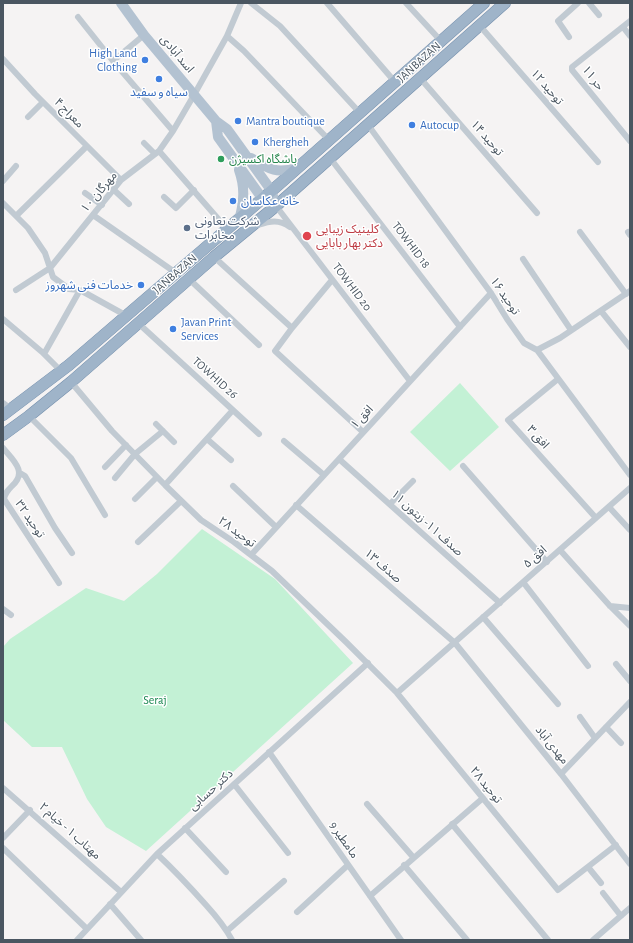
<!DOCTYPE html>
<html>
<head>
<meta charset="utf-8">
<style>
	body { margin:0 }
	#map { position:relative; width:633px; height:943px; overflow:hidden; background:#f5f3f3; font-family:"Alegreya Sans",sans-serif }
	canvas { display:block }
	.frame { position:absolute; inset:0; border:4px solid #4a5661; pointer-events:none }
</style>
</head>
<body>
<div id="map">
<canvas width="633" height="943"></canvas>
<div class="frame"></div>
</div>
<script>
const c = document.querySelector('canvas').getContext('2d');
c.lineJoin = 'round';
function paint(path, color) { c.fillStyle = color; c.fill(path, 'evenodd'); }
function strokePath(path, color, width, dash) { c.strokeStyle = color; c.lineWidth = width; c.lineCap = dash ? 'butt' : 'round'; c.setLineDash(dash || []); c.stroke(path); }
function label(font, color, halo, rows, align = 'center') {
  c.font = font + ' "Alegreya Sans","Noto Sans Arabic",sans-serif'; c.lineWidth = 3; c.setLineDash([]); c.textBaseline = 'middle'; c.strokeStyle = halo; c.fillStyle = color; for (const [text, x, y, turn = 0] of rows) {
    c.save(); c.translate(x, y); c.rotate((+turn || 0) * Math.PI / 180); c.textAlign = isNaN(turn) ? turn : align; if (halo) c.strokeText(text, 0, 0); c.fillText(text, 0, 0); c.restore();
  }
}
paint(new Path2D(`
	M460,383L499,427L450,471L410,432Z
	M202,529L275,579L353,663L146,851L106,827L87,799L62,747H32L3,720V647L10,639L86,588L124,601L157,574Z`), '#c3f1d5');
const trunk = new Path2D(`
	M3,415L69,365L276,187L484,3
	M3,435L29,416L71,382L214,257L276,206L505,3`);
strokePath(trunk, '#7690ad', 12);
strokePath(new Path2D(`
	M251,3L280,26L360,113
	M327,3L395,82
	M406,3L441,41
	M589,3L599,15
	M78,17L113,61L173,131
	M630,21L572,67V70L630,141
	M480,26L598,162
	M623,27L630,36
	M227,36L244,51L329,140
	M569,37L558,21L578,3
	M3,59L35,94L121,180
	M113,61L144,35
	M420,78L537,213
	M28,117L43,102
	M368,125L491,293L507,319L524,343L537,350L630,475
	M144,143L155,154
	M159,151L227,229
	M330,158L460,327
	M3,181L16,166
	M114,190L129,204
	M85,193L102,205
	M164,197L176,208L194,190
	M3,203L28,228L45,253L53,277L69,289L80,290L127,316
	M276,206L410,381
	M93,215L176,273
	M16,216L87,146
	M258,225C270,221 279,219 290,227
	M580,232L626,294
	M628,232L630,235
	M214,257L292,328L275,351L363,432
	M523,259L571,330
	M189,279L259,345
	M16,290L50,268L121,180L159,151L173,131L194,95L227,36L241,3
	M601,311L630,347
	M3,319L42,352L61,371
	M138,323L259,434
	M292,328L332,280
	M537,350L560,338L630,291
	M44,354L80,290
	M558,379L508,420L596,518
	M71,382L112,431L165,485L201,520L234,542L272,571L346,642L397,693L558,890L616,845
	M3,403L11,409
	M29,416L71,458L105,515
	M156,424L174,442
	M207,439L231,460
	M284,441L324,475
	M3,448C13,460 28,472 12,486C8,490 5,493 4,499L59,583
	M339,459L500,603
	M463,466L547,562
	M105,467L126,445
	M20,473L25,476L55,528L72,553
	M115,478L135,454L163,431
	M165,485L233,410
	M233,486L276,527
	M135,499L157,477
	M390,504L413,481
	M296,505L455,643L561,774L630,864
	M609,507L630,530
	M138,542L181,501
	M560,550L610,606L630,626
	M251,555L491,293
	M523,582L588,666
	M610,606L630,608
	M3,609L11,615
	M483,617L558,704
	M616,664L630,681
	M397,693L630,488
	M580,717L595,738
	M606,727L621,743
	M269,752L401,940
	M561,774L630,702
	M234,784L288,853
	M3,788L121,892
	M367,804L413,857
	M452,824L548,940
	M185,828L226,872
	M3,838L30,810
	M3,848L87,929
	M157,854C174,870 190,887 206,905C216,916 225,927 232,940
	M404,865L467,940
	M588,867L601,883
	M603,893L621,916
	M370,896L483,798
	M110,904L141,940
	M297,912L348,865
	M227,931L284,881
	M77,940L157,854L368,663
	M593,940L630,908`), '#c1cad2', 6);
strokePath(new Path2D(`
	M121,3L144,35L216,121L227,129L271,190L276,206
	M216,121L218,137L262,198L270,202
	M251,158C269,169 275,174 297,168
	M239,170C245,187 244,200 240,217`), '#b3c2d1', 10);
strokePath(trunk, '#9fb4c9', 11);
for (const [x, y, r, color] of [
	[145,60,4,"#3f7fe0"],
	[159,79,4,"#3f7fe0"],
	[238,121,4,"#3f7fe0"],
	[412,125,4,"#3f7fe0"],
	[255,142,4,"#3f7fe0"],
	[221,159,4,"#2e9e5b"],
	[233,201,4,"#3f7fe0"],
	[187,228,4,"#5c6f8a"],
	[307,236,5,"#e0444e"],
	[141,285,4,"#3f7fe0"],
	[173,329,4,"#3f7fe0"]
]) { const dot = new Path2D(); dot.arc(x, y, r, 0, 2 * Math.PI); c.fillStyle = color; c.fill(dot); strokePath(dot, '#fff', 1.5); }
label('12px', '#366cbe', '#fff', [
	["High Land",137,53,"right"],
	["Clothing",137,67,"right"],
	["سیاه و سفید",159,92,"center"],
	["Mantra boutique",246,121],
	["Autocup",420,125],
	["Khergheh",263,142],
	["خانه عکاسان",241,201],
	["خدمات فنی شهروز",133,285,"right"],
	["Javan Print",181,322],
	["Services",181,336]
], 'left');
label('12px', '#4a5661', '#fff', [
	["اسد آبادی",177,54,50],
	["JANBAZAN",419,62,-42],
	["حر ۱۱",593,78,52],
	["توحید ۱۲",547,87,49],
	["معراج ۴",69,113,46],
	["توحید ۱۴",487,138,49],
	["مهرگان ۱۰",99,192,-50],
	["TOWHID 18",411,245,53],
	["JANBAZAN",175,274,-41],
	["TOWHID 20",352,287,53],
	["توحید ۱۶",505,296,56],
	["TOWHID 26",215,378,42],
	["افق ۱",362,417,-47],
	["افق ۳",538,437,48],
	["توحید ۳۲",30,519,56],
	["صدف ۱۱- زیتون ۱۱",427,523,42],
	["توحید ۲۸",237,532,36],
	["افق ۵",535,557,-41],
	["صدف ۱۳",383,566,41],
	["مهدی آباد",552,745,51],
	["توحید ۲۸",486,785,51],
	["دکتر حسابی",211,790,-42],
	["مهتاب ۱ - خیام ۲",70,831,42],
	["مامطیر 9",344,840,55]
]);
label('12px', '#27864d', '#fff', [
	["باشگاه اکسیژن",229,159]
], 'left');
label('12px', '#4e5e75', '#fff', [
	["شرکت تعاونی",195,221],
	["مخابرات",195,235]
], 'left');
label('12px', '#be3a42', '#fff', [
	["کلینیک زیبایی",316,229],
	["دکتر بهار بابایی",316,243]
], 'left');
label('12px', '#17864f', '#fff', [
	["Seraj",155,700]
]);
</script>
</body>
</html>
